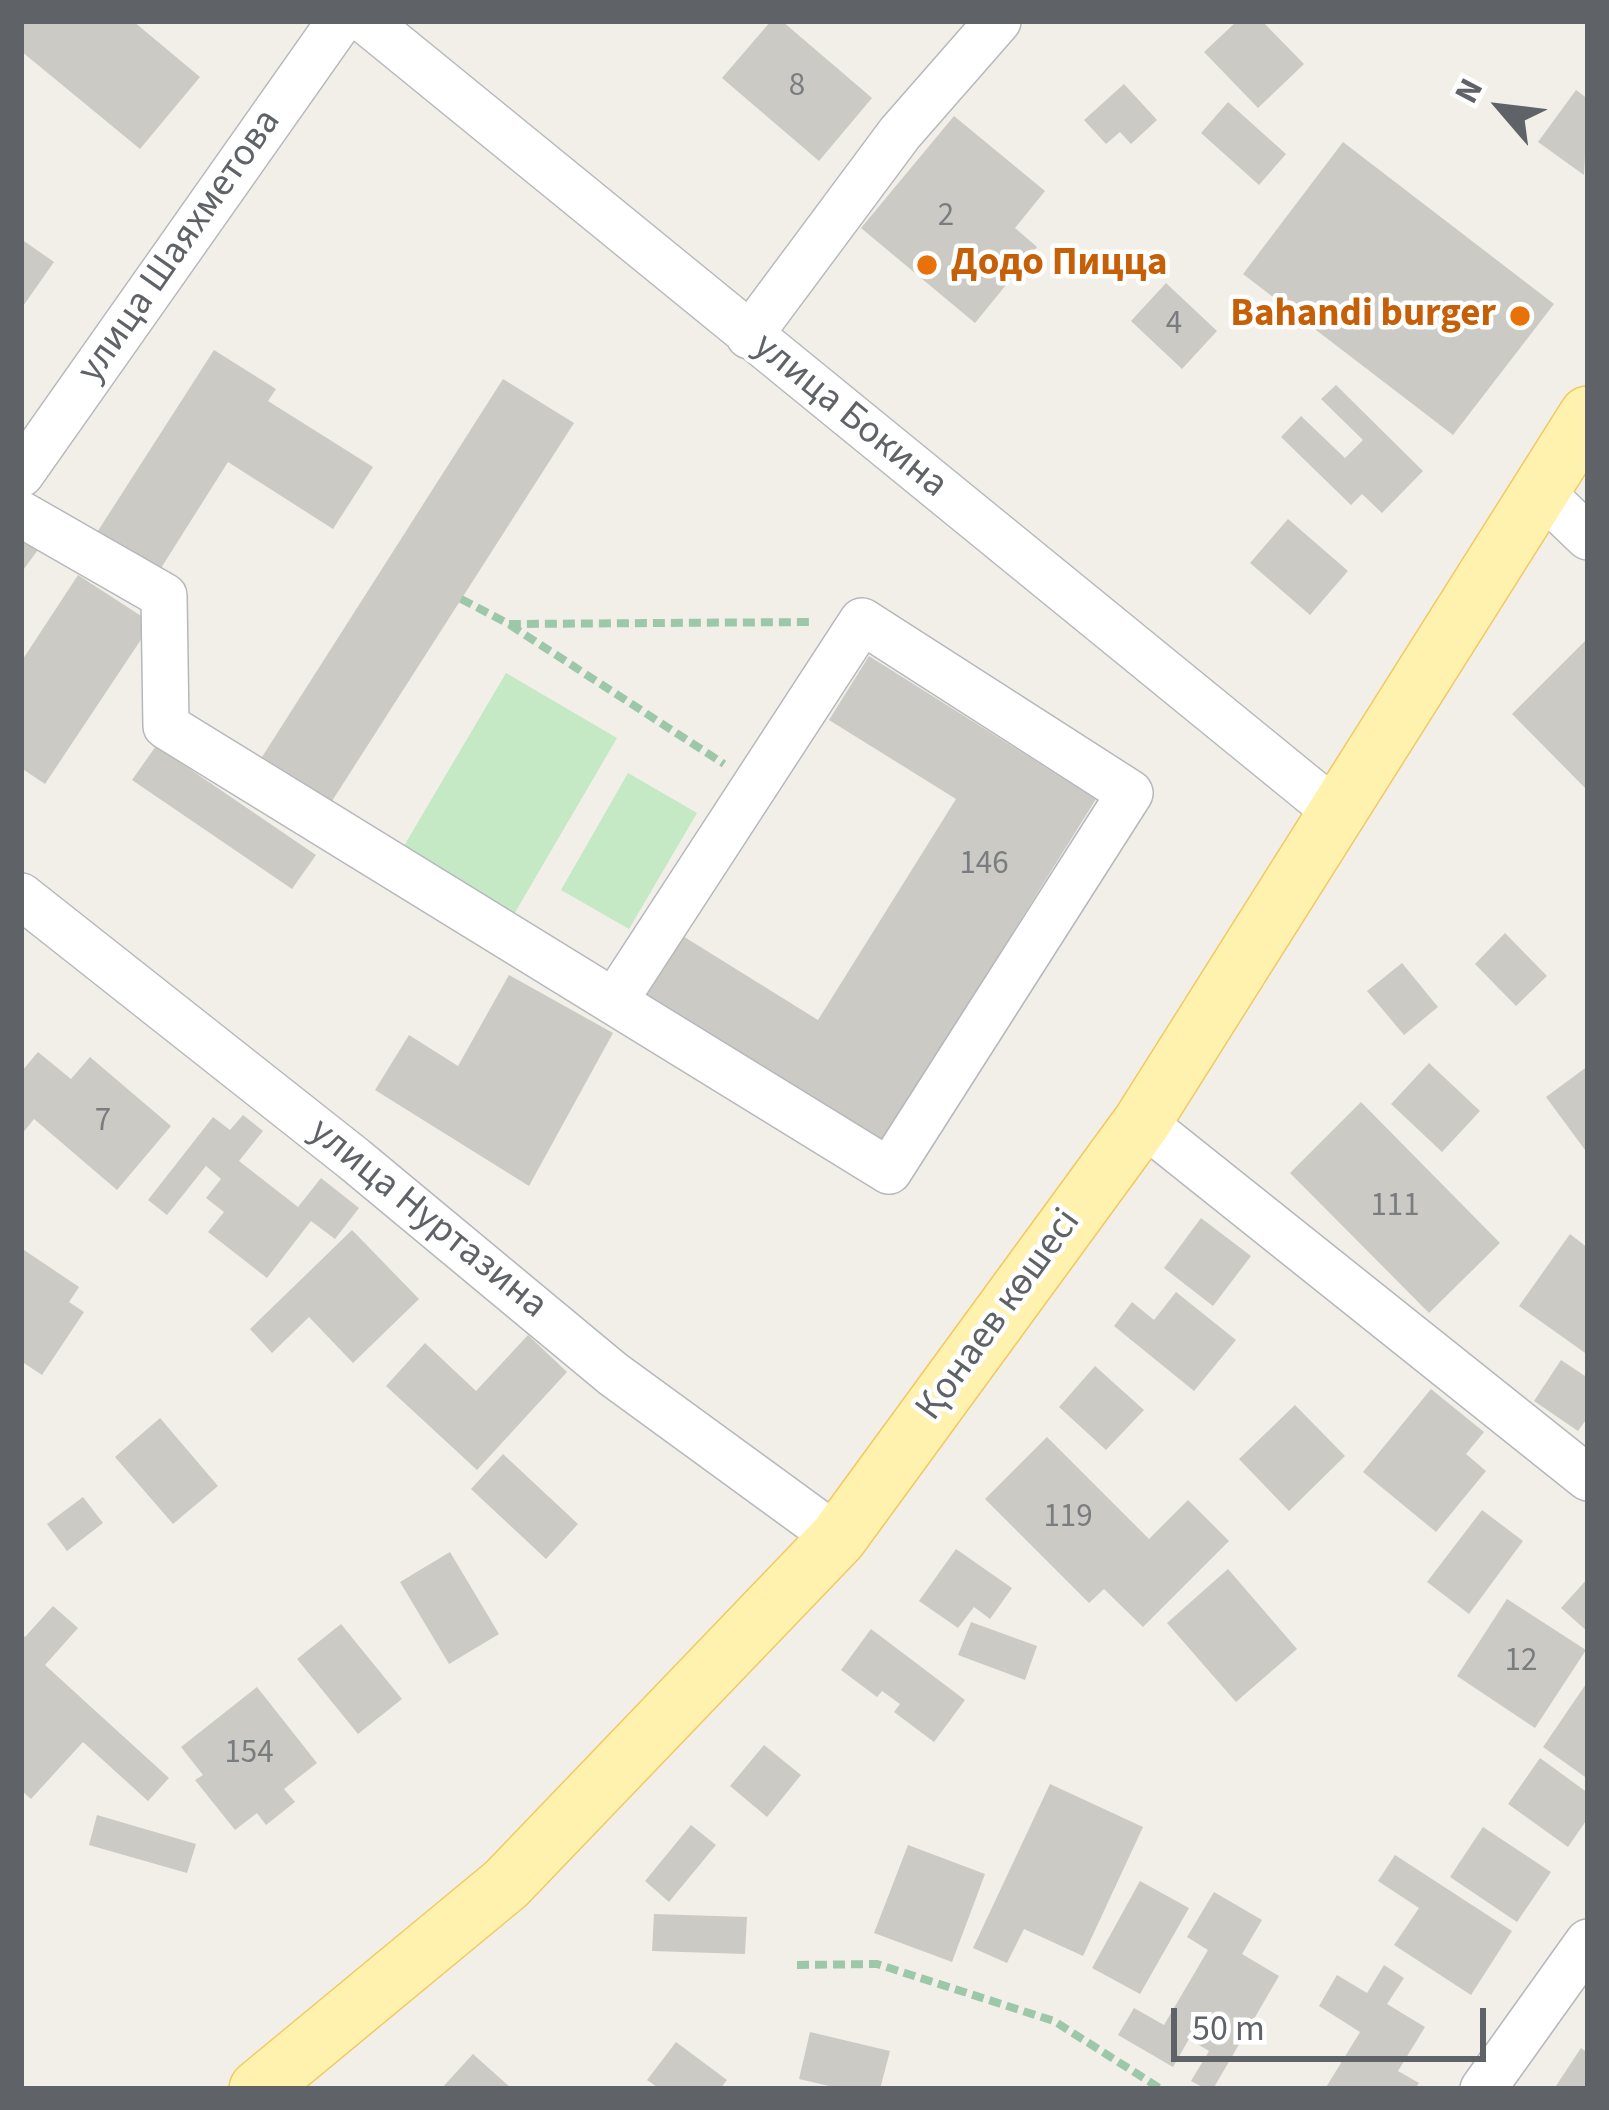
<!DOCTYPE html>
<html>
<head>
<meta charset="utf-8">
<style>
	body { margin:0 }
	#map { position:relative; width:1609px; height:2110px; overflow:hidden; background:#f1efe8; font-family:"Source Sans 3",sans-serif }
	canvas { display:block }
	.frame { position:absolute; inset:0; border:24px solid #5f6368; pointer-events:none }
	.north { position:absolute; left:1441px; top:48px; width:120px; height:120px; -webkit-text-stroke:9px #fff; paint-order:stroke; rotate:298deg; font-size:33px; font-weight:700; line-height:48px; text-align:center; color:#5f6368 }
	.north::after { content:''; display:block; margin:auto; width:42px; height:54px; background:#5f6368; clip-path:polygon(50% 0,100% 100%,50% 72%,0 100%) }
	.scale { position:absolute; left:1171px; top:2008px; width:315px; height:54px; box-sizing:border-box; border:6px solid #5f6368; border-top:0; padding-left:15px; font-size:36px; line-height:42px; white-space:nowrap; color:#5f6368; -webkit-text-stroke:9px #fff; paint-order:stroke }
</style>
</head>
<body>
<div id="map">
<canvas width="1609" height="2110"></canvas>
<div class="frame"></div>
<div class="north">N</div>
<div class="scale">50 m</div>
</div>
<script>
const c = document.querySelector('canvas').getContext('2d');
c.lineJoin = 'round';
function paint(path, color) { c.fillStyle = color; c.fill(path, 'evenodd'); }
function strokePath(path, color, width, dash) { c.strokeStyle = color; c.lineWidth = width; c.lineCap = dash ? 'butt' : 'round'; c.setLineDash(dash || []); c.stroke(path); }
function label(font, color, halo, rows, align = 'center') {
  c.font = font + ' "Source Sans 3",sans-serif'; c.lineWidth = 9; c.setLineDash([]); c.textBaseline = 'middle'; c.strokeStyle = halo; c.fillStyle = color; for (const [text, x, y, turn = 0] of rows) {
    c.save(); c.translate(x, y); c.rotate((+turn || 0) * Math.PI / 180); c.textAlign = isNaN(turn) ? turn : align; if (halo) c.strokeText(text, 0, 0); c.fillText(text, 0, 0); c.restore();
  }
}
paint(new Path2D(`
	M506,673L617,738L510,921L398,856Z
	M628,773L697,813L629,929L561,890Z`), '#c5e8c5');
paint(new Path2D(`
	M21,21H133L200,77L140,149L21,51Z
	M771,21H782L872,98L819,161L722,78Z
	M1237,21H1262L1304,64L1258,108L1204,52Z
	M1124,84L1157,120L1131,144L1120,132L1106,144L1084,120Z
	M1576,90L1588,99L1584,175L1538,142Z
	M1228,102L1286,154L1259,185L1201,133Z
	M954,116L1045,191L1015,228L1037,247L975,323L861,228Z
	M1343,142L1554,304L1453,435L1243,274Z
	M21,239L54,262L21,309Z
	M1166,283L1217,331L1182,369L1131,321Z
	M214,350L276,389L268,401L373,467L333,529L228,462L156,576L94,537Z
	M503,379L574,423L332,801L262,757Z
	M1336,385L1423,471L1382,513L1362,494L1351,505L1281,437L1301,416L1345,458L1363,440L1321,399Z
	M1288,519L1348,571L1310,615L1250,563Z
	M21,534L40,547L21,573Z
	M78,575L152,623L45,784L21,768V662Z
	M1588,638V791L1512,714Z
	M869,656L1096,799L879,1147L638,996L678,933L818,1020L956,799L829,720Z
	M156,746L316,855L292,889L132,780Z
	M1505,933L1547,976L1516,1006L1475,964Z
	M1402,963L1438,1007L1404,1035L1367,991Z
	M509,975L613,1033L529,1186L375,1090L409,1035L458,1066Z
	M38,1052L71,1079L90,1057L171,1126L117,1190L34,1119L21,1135V1072Z
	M1429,1063L1480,1111L1442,1152L1391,1104Z
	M1588,1066V1154L1546,1097Z
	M1361,1102L1500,1243L1429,1313L1290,1173Z
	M243,1115L263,1131L239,1161L298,1207L321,1178L359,1208L335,1239L311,1221L267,1278L208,1232L224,1212L206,1198L221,1179L206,1166L167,1215L148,1200L213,1117L230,1130Z
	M1201,1218L1251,1256L1213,1306L1164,1268Z
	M352,1230L419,1299L353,1363L309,1317L272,1353L250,1329Z
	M1570,1234L1588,1248V1355L1519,1306Z
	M21,1248L79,1287L69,1302L84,1312L42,1375L21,1361Z
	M1176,1292L1236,1340L1194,1391L1114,1326L1132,1302L1154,1320Z
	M528,1335L567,1372L477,1470L386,1386L425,1343L476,1391Z
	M1561,1360L1588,1378V1417L1578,1431L1534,1401Z
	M1095,1366L1144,1410L1106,1450L1059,1407Z
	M1431,1389L1484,1432L1466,1454L1486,1471L1436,1532L1363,1472Z
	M1295,1405L1345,1456L1289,1511L1239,1459Z
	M160,1418L218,1486L173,1524L115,1457Z
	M1047,1437L1149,1539L1188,1500L1229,1541L1143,1627L1104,1589L1089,1603L985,1499Z
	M503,1454L578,1524L546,1559L471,1489Z
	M83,1497L103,1523L67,1551L47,1524Z
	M1482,1510L1523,1541L1469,1614L1427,1582Z
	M956,1549L1012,1588L990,1619L974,1607L958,1628L919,1601Z
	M450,1552L499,1634L449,1664L400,1582Z
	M1228,1569L1297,1649L1236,1702L1167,1623Z
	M1588,1578V1632L1561,1608Z
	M1507,1599L1586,1650L1535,1728L1457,1676Z
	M53,1606L78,1628L45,1665L169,1778L148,1801L83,1742L31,1799L21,1790V1633L25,1637Z
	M971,1622L1037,1646L1025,1680L958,1655Z
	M341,1624L402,1699L358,1734L297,1659Z
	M871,1629L965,1700L934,1742L894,1712L900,1704L882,1691L877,1697L841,1670Z
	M1588,1681V1779L1543,1747Z
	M257,1687L317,1763L284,1789L295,1802L266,1825L257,1813L235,1830L195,1780L203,1775L181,1747Z
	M764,1745L801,1775L767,1817L730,1786Z
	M1540,1758L1588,1793V1818L1568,1847L1508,1804Z
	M1050,1784L1143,1827L1083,1956L1024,1929L1007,1963L973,1948Z
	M97,1815L196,1844L187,1873L89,1845Z
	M691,1825L716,1845L669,1902L645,1881Z
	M1483,1827L1551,1872L1517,1922L1450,1877Z
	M908,1845L985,1874L952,1962L874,1933Z
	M1395,1855L1512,1931L1471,1995L1394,1945L1419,1908L1378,1881Z
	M1140,1881L1189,1908L1140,1994L1092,1968Z
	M1214,1892L1262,1920L1242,1954L1279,1976L1213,2089H1206L1191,2081L1209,2051L1189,2039L1173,2067L1118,2035L1134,2008L1164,2025L1208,1950L1187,1937Z
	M654,1914L747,1917L745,1954L652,1951Z
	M1384,1965L1404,1978L1387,2004L1425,2027L1398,2071L1419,2083L1415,2089H1325L1360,2032L1319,2006L1337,1975L1367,1993Z
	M810,2032L890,2051L880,2089H842L799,2079Z
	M676,2042L727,2080L720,2089H660L647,2080Z
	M1581,2048L1588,2053V2089H1554Z
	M473,2054L512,2089H441Z`), '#cccac5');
const minor = new Path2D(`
	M366,21L1335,811
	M749,336L900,133L998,21
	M21,474L340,21
	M1541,492L1588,537
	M21,514L164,596L166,726L889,1171L1130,793L862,621L614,1002
	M21,896L354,1159L613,1374L838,1538
	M1142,1122L1588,1478
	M1483,2089L1588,1942`);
const major = new Path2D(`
	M258,2089L506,1884L838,1538L1142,1122L1588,415`);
strokePath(minor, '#b5b8bc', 48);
strokePath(major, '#f2c960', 60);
strokePath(new Path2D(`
	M461,599L509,624L812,622
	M510,625L724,764
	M797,1965L877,1964L1054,2021L1161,2089`), '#9cc7a9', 8, [12, 6]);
strokePath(minor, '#fff', 45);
strokePath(major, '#fff2af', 57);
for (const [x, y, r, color] of [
	[927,265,12,"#e8710a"],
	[1520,316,12,"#e8710a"]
]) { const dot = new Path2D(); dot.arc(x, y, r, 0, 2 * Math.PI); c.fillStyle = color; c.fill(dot); strokePath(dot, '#fff', 4.5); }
label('33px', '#7a7d7f', null, [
	["8",797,88],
	["2",946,218],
	["4",1174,326],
	["146",984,866],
	["7",103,1123],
	["111",1395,1208],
	["119",1068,1519],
	["12",1521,1663],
	["154",249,1755]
]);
label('39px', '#5f6368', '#fff', [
	["улица Шаяхметова",181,247,-55],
	["улица Бокина",849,417,39],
	["улица Нуртазина",427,1220,39],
	["Қонаев көшесі",1000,1316,-54]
]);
label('bold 39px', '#c56008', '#fff', [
	["Додо Пицца",951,265],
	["Bahandi burger",1496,316,"right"]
], 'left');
</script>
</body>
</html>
